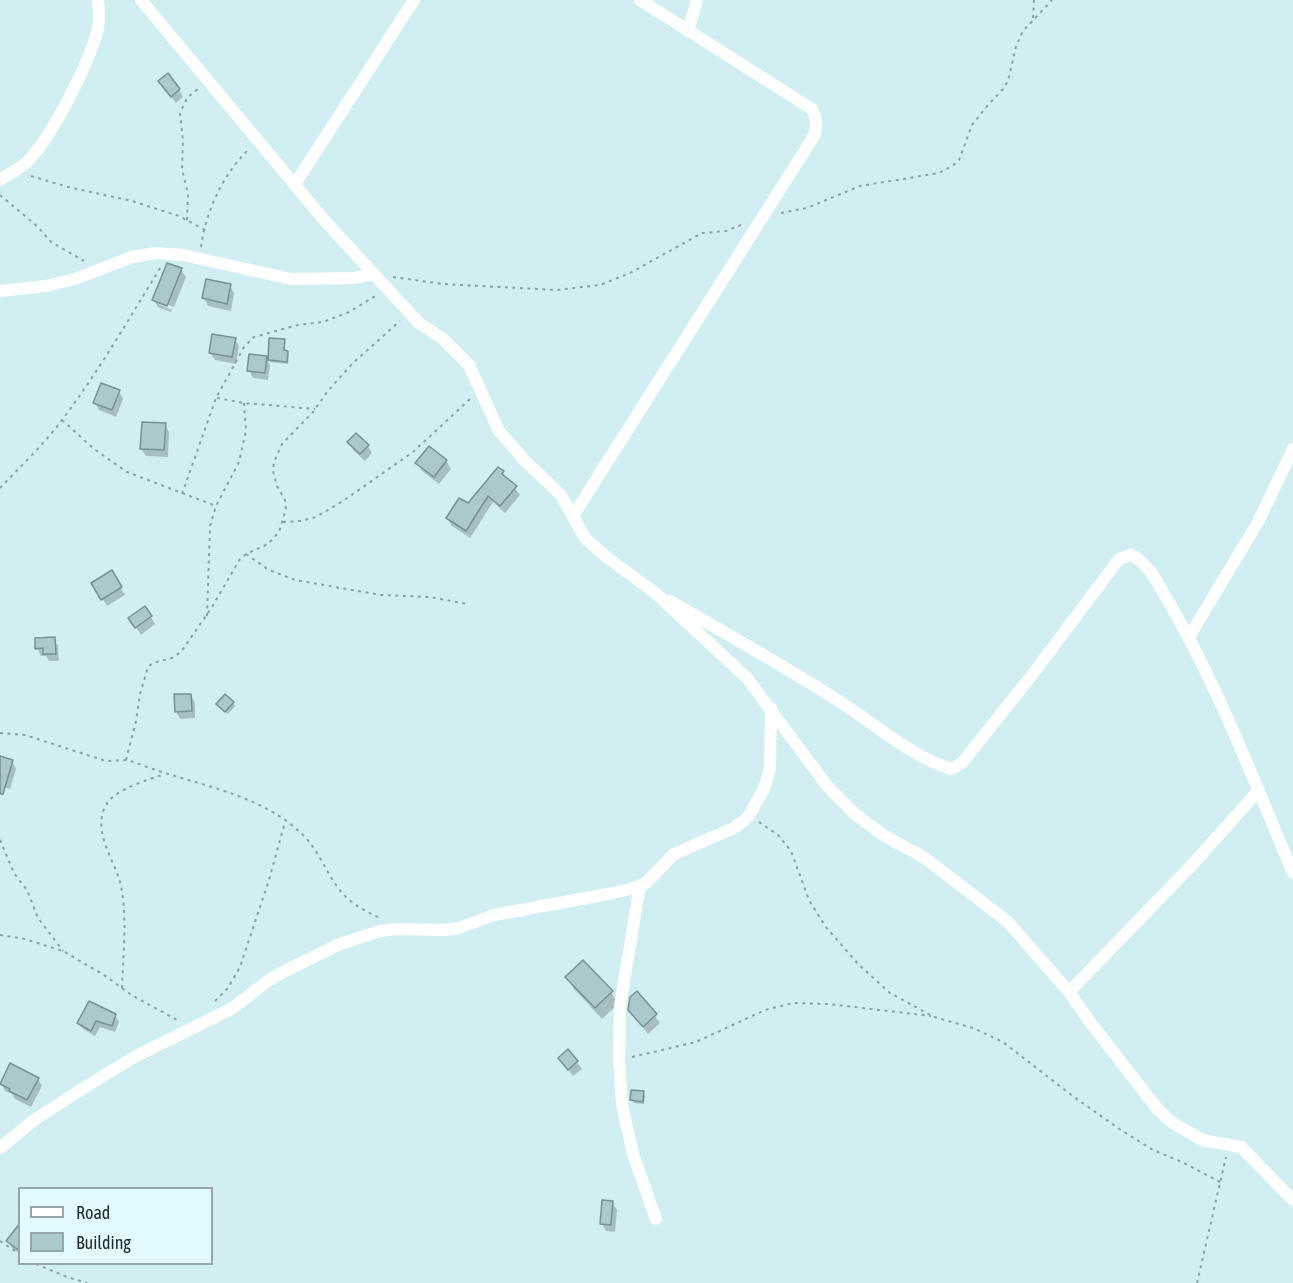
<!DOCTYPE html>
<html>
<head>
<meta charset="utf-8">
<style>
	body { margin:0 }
	#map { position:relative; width:1293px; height:1283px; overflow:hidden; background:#d1eff3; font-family:"Asap Condensed",sans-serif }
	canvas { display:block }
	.legend { position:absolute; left:18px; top:1187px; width:195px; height:78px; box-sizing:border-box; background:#e3fbfe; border:2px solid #95a7aa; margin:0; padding:8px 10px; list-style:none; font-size:18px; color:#1f2a2c }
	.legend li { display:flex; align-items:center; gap:12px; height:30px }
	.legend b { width:30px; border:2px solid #95a7aa }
</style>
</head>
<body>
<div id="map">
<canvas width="1293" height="1283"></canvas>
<ul class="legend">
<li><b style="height:8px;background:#fff"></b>Road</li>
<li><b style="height:16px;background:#abc8cb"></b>Building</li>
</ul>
</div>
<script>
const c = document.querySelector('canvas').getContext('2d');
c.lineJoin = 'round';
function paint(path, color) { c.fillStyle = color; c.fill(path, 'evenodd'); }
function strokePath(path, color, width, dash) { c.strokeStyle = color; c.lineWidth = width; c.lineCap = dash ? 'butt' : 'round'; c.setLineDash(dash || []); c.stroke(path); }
paint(new Path2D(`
	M160,82L179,90L183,97L176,103Z
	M181,270L186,277L174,307L158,301V304L172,310L171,312L158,307L154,300Z
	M230,286L234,293L231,311L208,306L204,298Z
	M235,339L239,346L236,364L215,360L210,353Z
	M271,340L284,341L286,352L289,355L288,364L270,362Z
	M266,357L270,365L268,380L253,378L249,370Z
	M119,391L123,399L116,417L99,410L95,403Z
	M165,425L169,432L168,457L146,456L141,449Z
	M349,443L368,446L372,453L365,461L353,450Z
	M429,448L446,461L451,469L439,484L422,471L417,463Z
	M502,472L520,495L505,513L493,502L470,538L452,526L447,518L468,505Z
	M111,572L125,595L107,606L93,583Z
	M151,617L155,624L141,635L135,626Z
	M54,639L58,646L59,661H49L46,656H41L37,648Z
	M191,695L195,703V718L180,719L176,711Z
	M233,703L235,706L228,714L220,707Z
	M0,758L12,761L16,769L10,789L0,786Z
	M567,977L611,992L618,1004L602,1019L574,989Z
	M637,993L660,1023L648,1034L630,1010Z
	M115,1015L119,1022L115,1032L100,1027L95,1036L83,1029L79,1023Z
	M560,1058L577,1062L582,1069L573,1076Z
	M38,1079L42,1086L31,1107L15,1099L12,1094L5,1091L1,1083Z
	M643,1093L645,1096L644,1104L634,1103L632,1100Z
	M612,1202L617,1210L615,1232L606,1231L602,1224Z
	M20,1236V1254L12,1248L8,1241Z`), '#0003');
const building = new Path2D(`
	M168,73L180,89L171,97L158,81Z
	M167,263L182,268L167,306L152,300Z
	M206,279L231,284L227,304L202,298Z
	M212,334L236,338L232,357L209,353Z
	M269,338L285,339L284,350L288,351L287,362L268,360Z
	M249,354L267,356L265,373L247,371Z
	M101,383L120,390L112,410L93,403Z
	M142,422L166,423L164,450L140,449Z
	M356,433L369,445L360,454L347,442Z
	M429,446L447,460L434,477L415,463Z
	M498,467L504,471L502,474L517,486L500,506L488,496L466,531L446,518L459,498L468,503Z
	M112,570L122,587L101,600L91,583Z
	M145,606L152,616L135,628L128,618Z
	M55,637L56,654H43V648L35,649V638Z
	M174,694H191L192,711L175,712Z
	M225,694L234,702L225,712L216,704Z
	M0,756L13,760L3,794H0Z
	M583,960L613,991L595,1008L565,977Z
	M637,991L657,1014L643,1027L628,1010L630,997Z
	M89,1001L116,1014L112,1026L96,1021L91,1031L77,1023Z
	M568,1049L578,1061L568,1070L558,1058Z
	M10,1063L39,1078L27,1100L9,1091L10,1089L0,1084Z
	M631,1090L644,1091L643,1102L630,1100Z
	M602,1200L613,1201L611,1225L600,1224Z
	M20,1223V1251L6,1241Z`);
paint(building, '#abc8cb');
strokePath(building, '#769295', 1.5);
strokePath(new Path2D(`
	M1033,18L1034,0
	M31,176L68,187L132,201L179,216L205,230
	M0,195L38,227L51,242L84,261
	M781,213L807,208L860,186L939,173L952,166L959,160L972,125L988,105L1003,89L1008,81L1016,46L1023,31L1052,0
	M187,220L188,194L182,169L183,141L180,113L187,98L199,88
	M201,247C206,211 223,174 249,149
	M393,277L443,284L557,290L600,285L630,273L702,233L726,231L741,225
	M217,398L244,403L315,409
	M62,420L94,449L127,472L216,506
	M0,488C21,466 44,444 62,420C99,371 130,317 162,265
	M182,494L216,398L244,347L254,337L298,325L323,322L349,312L377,295
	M283,522L300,521L316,517L343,501L413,452L470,399
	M246,554L269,570L295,580L381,595L430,597L467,604
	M207,616L210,526L216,506L239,462L246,431L244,403
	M0,733L25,735L106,761L126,760L134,762C190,785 256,790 302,834C321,852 328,880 347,898C356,906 367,912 378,917
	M126,760L136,721L140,694L148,667L153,663L172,658L181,652L212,607L240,559L246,554L268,544L279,532L282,522L286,509L285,500L277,486L273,471L274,462L282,444L313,412L327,392L352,364L400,321
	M759,822L778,835L791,851L809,900L825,926L859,965L890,993L934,1017L973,1028L1003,1042L1074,1097L1121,1130L1153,1150L1182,1162L1220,1182
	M0,840L14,873L27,890L38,918L63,951
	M0,935L25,939L63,951L104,975L133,996L179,1021
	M122,988C123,955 128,914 120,882C113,857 90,828 108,802C117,789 150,779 165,774
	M215,1001L228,988L240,967L269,880L285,822
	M632,1057L696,1042L765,1010L793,1003L829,1004L931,1016
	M0,1241L20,1254
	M36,1264L67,1277L87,1283
	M1197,1283L1226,1157`), '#8ba1a4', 2, [3, 4.5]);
strokePath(new Path2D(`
	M141,0L325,221L419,323L443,339L469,365L499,431L525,461L561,495L585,538L605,556L654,592L747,678L828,787L855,814L883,835L925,858L1008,922L1069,992L1090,1022L1159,1111L1173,1123L1202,1140L1241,1147L1293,1200
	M688,31L697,0
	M0,180C9,174 19,169 27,162C52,137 90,62 98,28C100,19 99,9 98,0
	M295,184L414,0
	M0,291L46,286L75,279L132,257L156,253L183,255L291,279L353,278L374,274
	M573,516L814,136C817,126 817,119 812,109L640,0
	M670,601C726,634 783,665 837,700C871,721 913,758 951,769L962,763L1032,675L1119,559L1131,555C1150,564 1159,586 1170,604C1219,689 1255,783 1293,873
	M1189,637L1258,522L1293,449
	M640,885L620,1006L619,1060L622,1105L633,1154L656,1219
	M1069,992L1192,865L1259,790
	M0,1148L34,1120L82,1089L136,1056L233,1008L266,982L283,972L340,944L380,931L396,929L444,930L459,928L494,915L608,894L631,889L646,883L674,854L734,828L748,817L764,789L770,769L771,708`), '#fff', 12);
</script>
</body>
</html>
